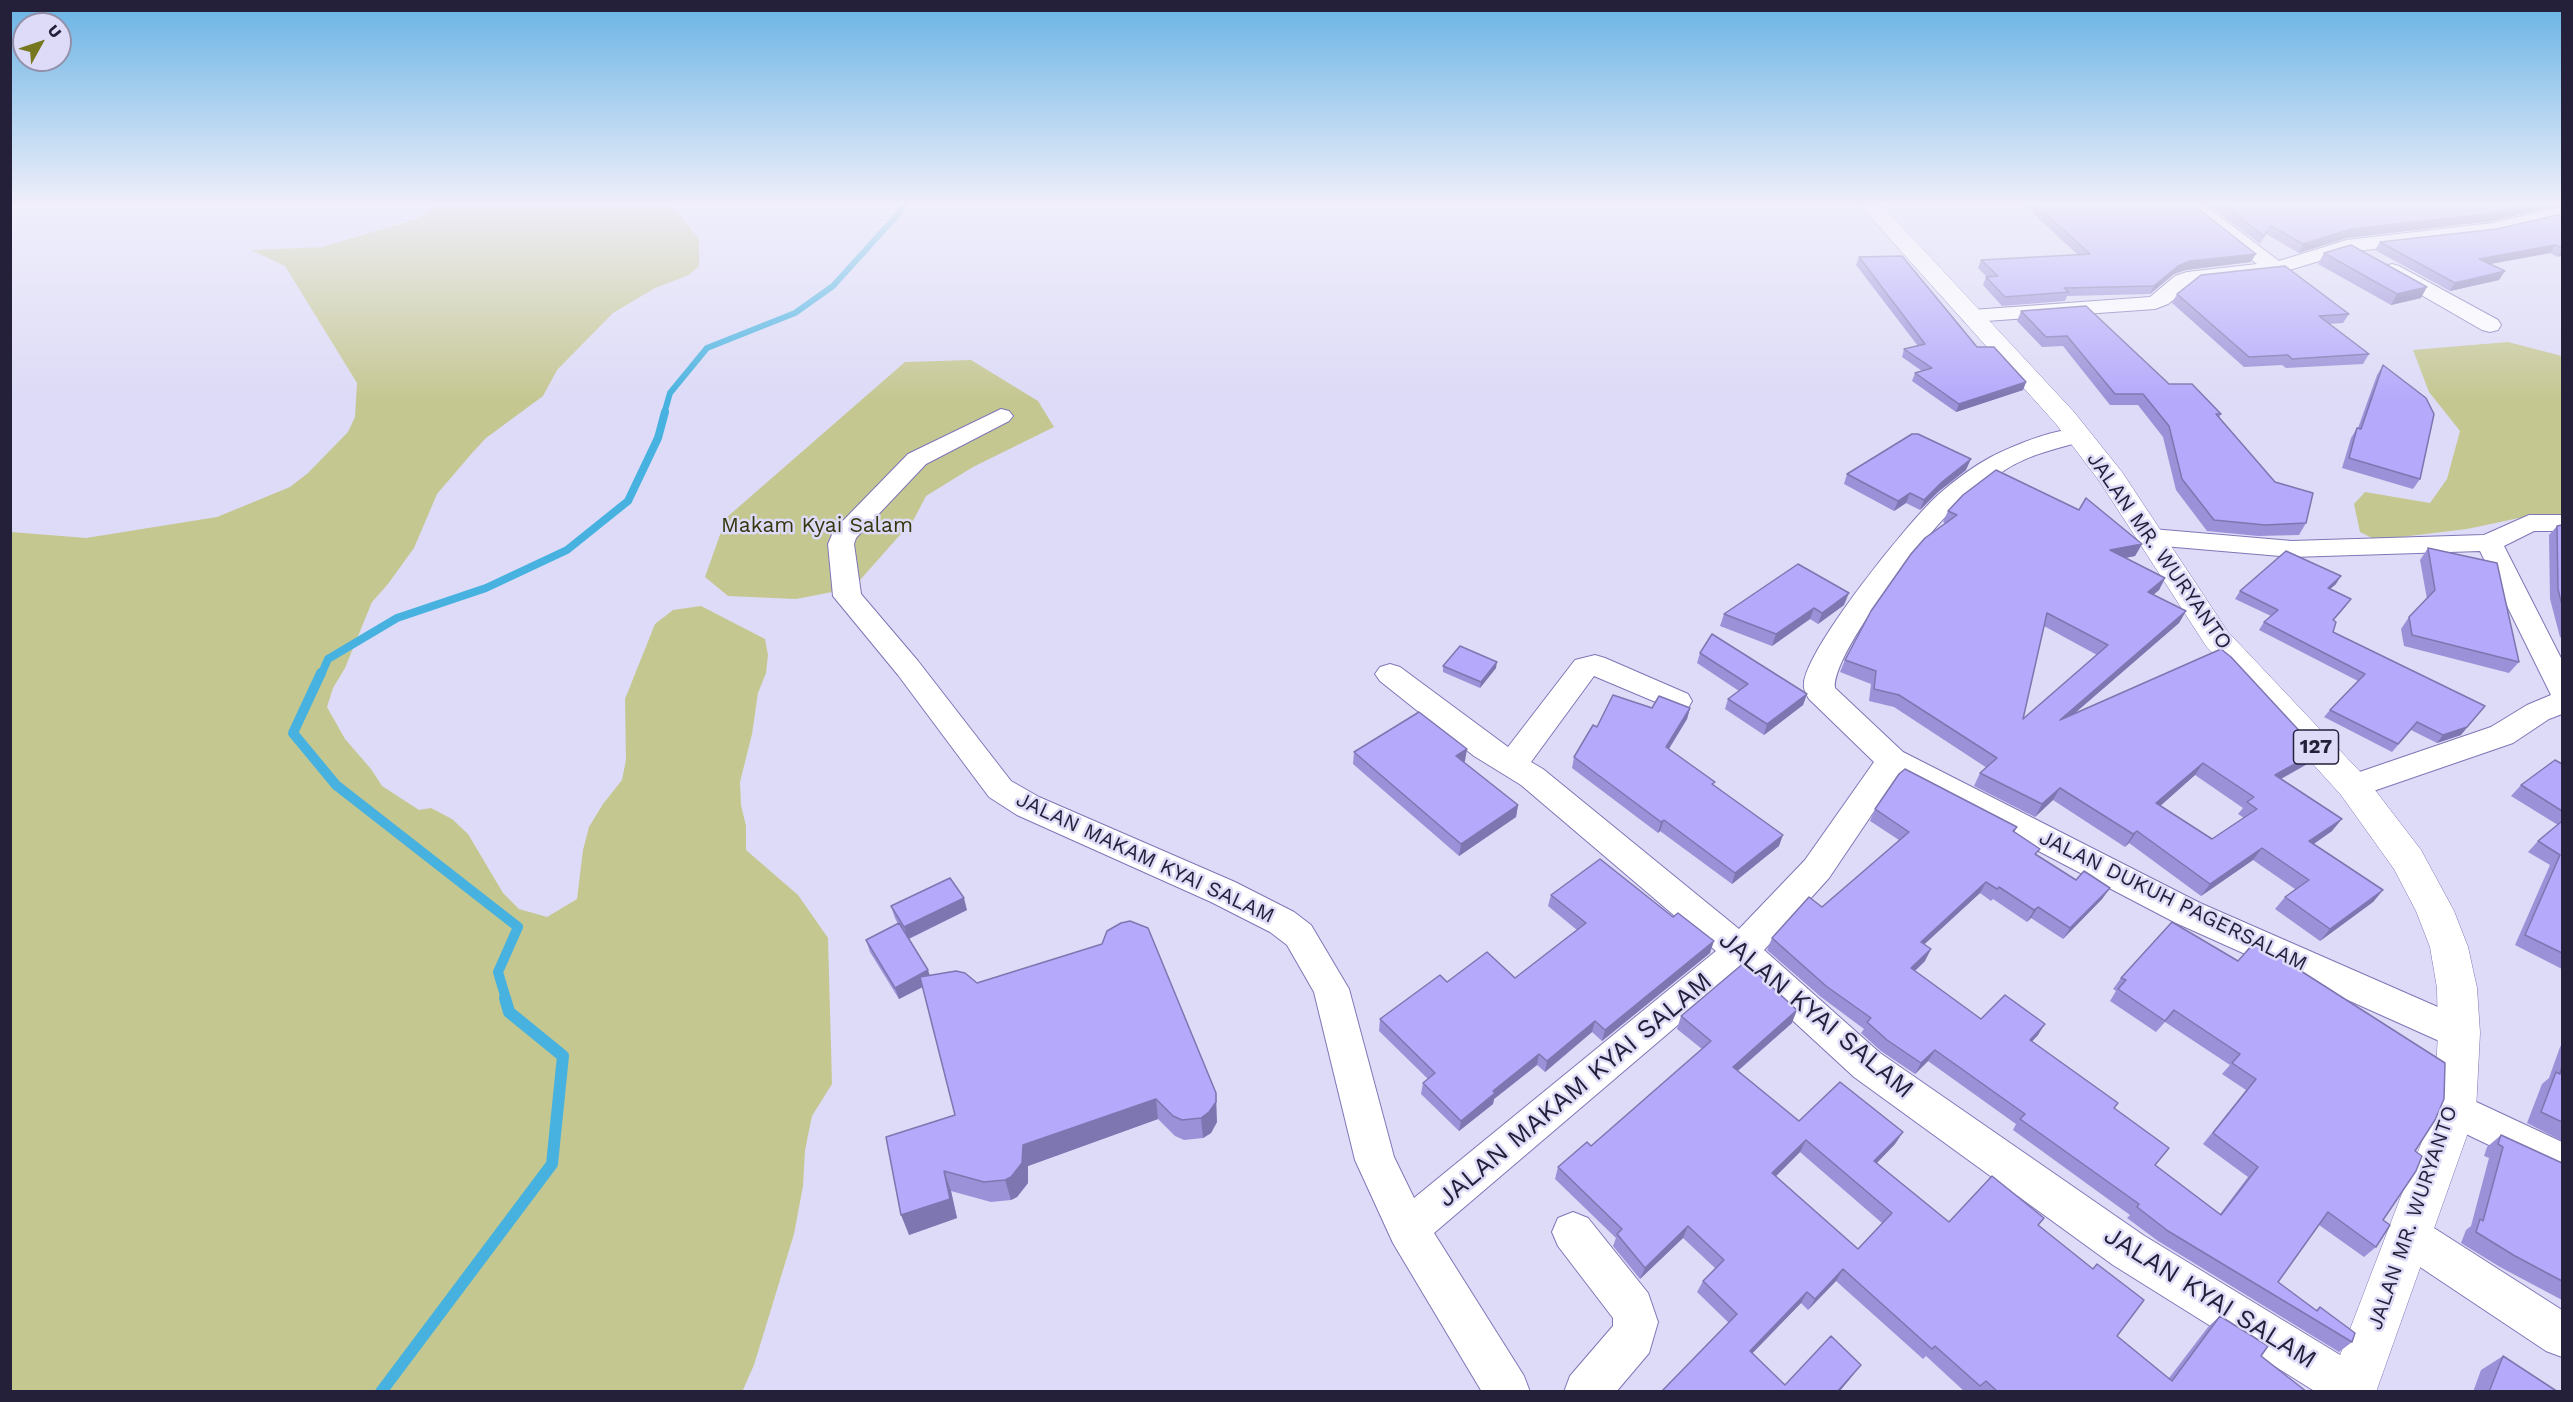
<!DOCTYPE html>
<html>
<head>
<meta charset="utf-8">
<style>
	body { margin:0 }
	#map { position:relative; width:2573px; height:1402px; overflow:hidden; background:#dddbf7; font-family:"Work Sans",sans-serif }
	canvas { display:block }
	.frame { position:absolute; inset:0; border:12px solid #24203a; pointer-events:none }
	.north { position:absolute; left:12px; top:12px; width:60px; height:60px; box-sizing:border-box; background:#dddbf7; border:2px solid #9390ab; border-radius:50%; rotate:50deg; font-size:16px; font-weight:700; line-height:24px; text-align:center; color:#24203a }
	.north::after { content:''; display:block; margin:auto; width:21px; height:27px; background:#77771e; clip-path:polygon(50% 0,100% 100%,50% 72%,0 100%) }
</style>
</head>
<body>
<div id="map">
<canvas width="2573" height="1402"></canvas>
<div class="frame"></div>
<div class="north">U</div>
</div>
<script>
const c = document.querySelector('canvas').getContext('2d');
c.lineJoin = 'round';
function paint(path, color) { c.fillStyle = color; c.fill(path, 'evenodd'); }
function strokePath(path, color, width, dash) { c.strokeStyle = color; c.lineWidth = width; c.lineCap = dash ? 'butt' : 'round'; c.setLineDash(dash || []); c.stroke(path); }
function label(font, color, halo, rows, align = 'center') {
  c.font = font + ' "Work Sans",sans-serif'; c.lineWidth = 5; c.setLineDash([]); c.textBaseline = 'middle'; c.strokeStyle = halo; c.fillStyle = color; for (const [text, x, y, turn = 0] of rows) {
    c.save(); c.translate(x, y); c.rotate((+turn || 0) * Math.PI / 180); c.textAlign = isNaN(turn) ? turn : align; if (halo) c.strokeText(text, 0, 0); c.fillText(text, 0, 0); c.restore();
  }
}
paint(new Path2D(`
	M443,203H659L677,211L699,239V266L689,275L655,288L613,313L557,370L543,396L486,438L473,452L437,494L414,548L388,584L372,602L345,668L333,688L327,707L345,739L371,769L382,786L419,810L431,808L452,819L468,834L503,893L519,909L547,917L577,899L583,850L589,827L603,804L622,780L626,760L625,699L655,624L673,610L701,606L765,639L768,655L766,673L758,693L752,734L740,782L741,805L746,826V850L798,895L828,938L832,1084L812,1116L805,1150L803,1186L794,1234L754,1365L742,1392L11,1391V532L86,538L217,517L290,487L308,473L348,432L355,417L357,383L285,266L251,250L323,247L416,219Z
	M2508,342L2562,356V517L2519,518L2467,529L2376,540L2360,532L2354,504L2365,492L2430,503L2447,479L2460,431L2429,392L2413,350Z
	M971,360L1038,401L1054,427L973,467L926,496L914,519L853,588L796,599L728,596L705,577L726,518L905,362Z`), '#c5c791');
strokePath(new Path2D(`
	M664,414L670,393L707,348L795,313L833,286L900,212L904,203`), '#47b2df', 6);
strokePath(new Path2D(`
	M321,675L328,659L397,618L486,588L567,550L628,501L658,438L665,412`), '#47b2df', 8);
strokePath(new Path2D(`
	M321,673L293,733L336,785L518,927L498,972L506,999`), '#47b2df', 10);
strokePath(new Path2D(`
	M381,1392L552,1164L563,1056L509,1012L505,998`), '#47b2df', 12);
const minor = new Path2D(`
	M2180,203H2202L2279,261L2347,240L2492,223L2562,207V219L2492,235L2349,252L2276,274L2196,282L2168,304L2155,309L1972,322L1964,321L1961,316L1964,311L1972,310L2150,297L2175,276L2187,272L2257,264Z
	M2392,264L2399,266L2498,320L2501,325L2498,330L2490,332L2482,330L2385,274L2382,270L2385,266Z
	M1001,409L1009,411L1013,416L1009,421L926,464L856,538L854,544L861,594L918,661L1011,781L1039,797L1235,882L1294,912L1311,925L1349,989L1394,1157L1414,1198L1716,951L1521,785L1474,756L1380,681L1375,674L1380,667L1390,664L1400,667L1508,747L1575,660L1595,655L1605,658L1688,694L1692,701L1688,708L1677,711L1594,676L1531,762L1543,769L1739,929L1805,860L1874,762L1809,699C1806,694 1803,689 1804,682C1810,644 1908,522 1939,494C1954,481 1974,466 1991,457C2012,446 2064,424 2087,430L2090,435L2087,440C2060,448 2029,454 2005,470C1989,481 1972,492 1957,505C1929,530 1831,654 1835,688L1903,752L2200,903L2472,1022L2478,1033L2472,1044L2459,1049L2446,1044L2176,923L1897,777L1829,878L1764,950L1880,1053L2143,1235L2368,1372L2375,1388L2373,1392H2316L2113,1265L1854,1077L1740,972L1434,1233L1524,1376L1530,1392H1482L1393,1243L1355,1160L1314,992L1287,945L1270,932L1211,902L1017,815L989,797L898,675L833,596L828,544L834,530L908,454Z
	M2529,515H2562V531H2534L2504,546L2562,660V714L2549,719L2513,743L2353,798L2342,794L2337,786L2342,778L2491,727L2527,705L2551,695L2480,551L2292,557L2152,545L2143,543L2139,537L2143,531L2152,529L2292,541L2484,535Z
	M2455,1092L2562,1142V1180L2441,1122L2435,1110L2441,1098Z
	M1573,1212L1588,1218L1648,1293L1658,1322L1649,1353L1616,1392H1564L1570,1376L1613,1326V1318L1558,1246L1552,1232L1558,1218Z
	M2408,1215L2423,1221L2562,1310V1357L2546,1351L2393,1249L2387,1235L2393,1221Z`);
const primary = new Path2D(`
	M1858,203H1880L2074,412L2122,472L2228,632L2365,777L2421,850L2454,911L2468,947L2477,988L2480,1033L2476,1110L2376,1392H2326L2434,1110L2438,1033L2437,988L2430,947L2416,911L2394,869L2341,795L2206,646L2100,482L2056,424Z`);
strokePath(minor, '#7f76b7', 2);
strokePath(primary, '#7f76b7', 1);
paint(minor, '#fff');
paint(primary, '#fff');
paint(new Path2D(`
	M2022,203H2191L2251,262L2186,270L2174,274L2150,294L2067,296L2065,301L2002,306L1983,285L1986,277H1987L1978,268L1981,260L2078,255Z
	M2206,203H2562L2492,221L2347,238L2299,253L2266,234L2260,244Z
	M2562,214V255L2558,257L2550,253L2490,264L2499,280L2450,291L2375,250L2380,242L2497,229Z
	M2324,253L2421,298L2391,305L2318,264Z
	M1859,257L1977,347L2026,382L2023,390L1956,412L1912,381L1915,373L1922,371L1902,357L1904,349L1918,346L1856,265Z
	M2177,294L2349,314L2343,323L2329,324L2369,354L2363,364L2286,368L2282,365L2244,367L2172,303Z
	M2021,311L2169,384L2221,414L2219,418L2306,523L2299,535L2258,536L2207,531L2176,490L2163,437L2138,405H2110L2063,346L2042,347L2017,321Z
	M2383,365L2420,479L2413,489L2342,468L2351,438L2357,428H2358L2377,375Z
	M1966,470L1938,492L1920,510L1906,503L1894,511L1844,484L1847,474Z
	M1948,511L2142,544L2135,556L2125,558L2165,578L2159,590L2153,595L2186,611L2179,623L2075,713L2318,751L2309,763L2281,779L2332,831L2314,844L2383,890L2373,902L2320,941L2275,909L2285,897L2295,889L2253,860L2201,896L2129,843L2125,847L2053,800L2035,817L1974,786L1980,773L1987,768L1894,707L1869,701L1871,684L1840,672L1845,660L1945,523L1943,522ZM2044,626L2097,655L2023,719ZM2195,775L2243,808L2238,814L2244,818L2212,839L2160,806Z
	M2562,525V638L2560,637L2550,599L2549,535L2557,526Z
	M2428,548L2519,662L2509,673L2404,646L2401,629L2409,617L2427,599L2420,560Z
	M2336,584L2330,589L2346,606L2334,620L2333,632L2461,735L2437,743L2411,730L2392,752L2324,717L2330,710L2358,681L2259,630L2264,622L2271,616L2235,599L2240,591Z
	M1844,605L1818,624L1810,619L1772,646L1720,626L1724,614Z
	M1700,653L1807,694L1803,705L1764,735L1725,709L1728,699L1739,691L1697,663Z
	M1443,666L1496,668L1480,688L1443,672Z
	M1652,708H1690L1687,719L1669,749L1714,785L1779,846L1732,884L1660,831L1658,833L1572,768L1574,757L1597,727Z
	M1354,752L1465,761L1464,762L1518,805L1516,817L1459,856L1353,764Z
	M2562,764V969L2515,945L2550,865L2528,852L2538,841L2558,825L2511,796L2521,785Z
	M1875,809L2017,827L2014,833L2037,855L2076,880L2110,888L2102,899L2063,939L2031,918L2027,922L1993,899L1991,901L1980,893L1924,944L1925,961L1915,971L1981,1019L2038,1035L2032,1041L2114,1108L2155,1165L2220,1214L2248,1177L2203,1144L2246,1090L2222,1074L2230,1065L2165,1022L2156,1032L2110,1001L2116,991L2113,989L2121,978L2238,961L2290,964L2415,1151L2383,1220L2376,1247L2364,1257L2319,1225L2278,1282L2316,1310L2320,1307L2352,1342L2339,1352L2158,1241L2127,1218L2130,1215L2013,1130L2016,1124L1928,1061L1915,1074L1881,1051L1861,1033L1864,1029L1821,997L1767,950L1772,938L1822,907L1899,840L1870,821Z
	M1551,895L1710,953L1602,1041L1592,1032L1545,1072L1537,1065L1494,1099L1493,1104L1459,1131L1421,1094L1423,1083L1428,1079L1379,1031L1380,1019L1447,982L1515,978L1577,930L1548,906Z
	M891,906L967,910L909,939L930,976L977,983L1217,1122L1211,1133L1203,1138L1184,1140L1175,1136L1158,1119L1028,1166V1183L1017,1197L1011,1200L991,1202L951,1191L957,1218L909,1235L955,1115L923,987L899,999L870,952L866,940L898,924L895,918Z
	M1681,1016L1792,1023L1738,1071L1799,1121L1903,1132L1895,1144L1877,1163L1949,1222L2038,1225L2117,1336L2169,1378L2208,1327L2220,1316L2261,1356L2307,1392H1965L1926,1356L1923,1359L1836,1281L1808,1310L1801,1303L1752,1353L1785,1385L1853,1375L1839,1392H1661L1729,1323L1697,1292L1703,1281L1715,1268L1683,1238L1640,1279L1613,1246L1616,1238L1555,1179L1558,1167L1591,1146L1702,1049L1677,1029ZM1800,1152L1882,1223L1858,1249L1776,1176Z
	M2562,1044V1141L2527,1123L2542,1084L2549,1078L2560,1047Z
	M2501,1135L2562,1163V1300L2500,1267L2461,1243L2466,1230L2471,1226L2489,1158L2484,1156L2487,1147Z
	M2503,1356L2558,1392H2473L2481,1370Z`), '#9b91d8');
paint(new Path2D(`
	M2540,203H2562V205L2492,221L2347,238L2299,253L2303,244L2351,229Z
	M2555,245L2550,253L2474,267L2479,259Z
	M2562,249V255L2558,257Z
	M2256,254L2251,262L2186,270L2174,274L2150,294L2154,286L2178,266L2190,261Z
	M2505,271L2499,280L2450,291L2455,283Z
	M2427,287L2421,298L2391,305L2397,294Z
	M2026,382L2023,390L1956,412L1959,404Z
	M1971,459L1966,470L1938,492L1920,510L1924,500L1942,482Z
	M1910,493L1906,503L1894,511L1898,501Z
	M2142,544L2135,556L2104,562L2110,550Z
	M2341,576L2336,584L2323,595L2328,588Z
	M2165,578L2159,590L2142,604L2148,592Z
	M1849,593L1844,605L1818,624L1822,613Z
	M1814,608L1810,619L1772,646L1776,634Z
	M2186,611L2179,623L2053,732L2060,720Z
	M1497,662L1496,668L1480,688L1481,682Z
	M1807,694L1803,705L1764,735L1767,724Z
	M2485,706L2461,735L2437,743L2443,735Z
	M1690,708L1687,719L1663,758L1666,747Z
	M1467,749L1465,761L1455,768L1456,756Z
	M2318,751L2309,763L2266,787L2275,775Z
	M2203,763L2195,775L2149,816L2156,803Z
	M2060,788L2053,800L2035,817L2042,804Z
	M1518,805L1516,817L1459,856L1461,844Z
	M2342,819L2332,831L2300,853L2309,841Z
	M1664,820L1660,831L1658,833L1661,822Z
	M2137,831L2129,843L2125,847L2133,834Z
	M1783,835L1779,846L1732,884L1735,873Z
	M2262,848L2253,860L2201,896L2210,884Z
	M1986,882L1980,893L1915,953L1921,942Z
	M2110,888L2102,899L2063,939L2070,928Z
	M2383,890L2373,902L2320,941L2330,929Z
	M964,898L967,910L908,939L904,927Z
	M2038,907L2031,918L2027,922L2034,910Z
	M1714,941L1710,953L1602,1041L1605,1030Z
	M1931,949L1925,961L1905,980L1911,968Z
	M928,970L932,982L899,999L895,988Z
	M1797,1010L1792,1023L1728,1079L1733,1067Z
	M1595,1021L1592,1032L1545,1072L1547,1061Z
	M2045,1024L2038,1035L2023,1051L2030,1040Z
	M1935,1050L1928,1061L1915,1074L1921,1063Z
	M1539,1054L1537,1065L1494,1099L1493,1104L1459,1131L1461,1121L1493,1091Z
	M1216,1093L1217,1122L1211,1133L1203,1138L1201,1118Z
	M1156,1099L1158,1119L1028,1166V1183L1017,1197L1011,1200L1005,1180L1023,1145Z
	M1903,1132L1895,1144L1867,1173L1874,1161Z
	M1806,1140L1800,1152L1767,1185L1772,1173Z
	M944,1171L951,1191L957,1218L909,1235L901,1215Z
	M1688,1226L1683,1238L1640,1279L1645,1268Z
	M1843,1269L1836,1281L1808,1310L1815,1299Z
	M1807,1292L1801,1303L1744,1362L1750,1351Z
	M1861,1365L1853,1375L1839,1392H1837Z`), '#7e76b0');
const building = new Path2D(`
	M2034,203H2191L2256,254L2190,261L2178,266L2154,286L2064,288L2069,292L2005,297L1986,277L1998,276L1981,260L2090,254Z
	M2221,203H2540L2497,213L2351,229L2303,244L2271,226L2264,236Z
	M2562,214V248L2555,245L2479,259L2505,271L2455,283L2380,242L2497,229Z
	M2351,245L2427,287L2397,294L2324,253Z
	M1902,256L1977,347H1994L2026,382L1959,404L1915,373L1932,368L1904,349L1925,344L1859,257Z
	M2285,266L2349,314L2319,316L2369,354L2292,359L2288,355L2249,357L2177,294L2201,275Z
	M2086,306L2169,384H2192L2221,414H2216L2275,482L2313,493L2306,523L2265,525L2214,520L2182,479L2169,426L2143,394H2115L2067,336L2046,337L2021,311Z
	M2383,365L2426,398L2434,414L2420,479L2349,458L2357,428L2361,429Z
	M1912,434H1918L1971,459L1942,482L1924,500L1910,493L1898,501L1847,474Z
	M1996,470L2079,510L2086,498L2142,544L2110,550L2165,578L2148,592L2186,611L2060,720L2221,649L2231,657L2318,751L2275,775L2342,819L2309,841L2383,890L2330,929L2285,897L2309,880L2262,848L2210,884L2137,831L2133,834L2060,788L2042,804L1980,773L1997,758L1899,695L1874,689L1876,671L1845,660L1871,611L1911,554L1925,538L1957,515L1948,511L1963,495ZM2047,613L2108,645L2023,719ZM2203,763L2254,797L2247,802L2257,809L2212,839L2156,803Z
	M2562,525V605L2558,589L2557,526Z
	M2428,548L2497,563L2519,662L2412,635L2409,617L2435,590Z
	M2286,551L2341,576L2328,588L2351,599L2333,620L2336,622L2333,632L2485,706L2467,727L2443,735L2417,722L2398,744L2330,710L2365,674L2264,622L2278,610L2240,591Z
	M1798,564L1849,593L1822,613L1814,608L1776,634L1724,614Z
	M1712,634L1807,694L1767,724L1728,699L1748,684L1700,653Z
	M1460,646L1497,662L1481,682L1443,666Z
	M1613,695L1652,708L1659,696L1690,708L1666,747L1715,782L1712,784L1783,835L1735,873L1664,820L1661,822L1574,757L1593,725L1597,727Z
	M1419,712L1467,749L1456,756L1518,805L1461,844L1354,752Z
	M2555,760L2562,764V811L2521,785Z
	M1905,769L2017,827L2013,831L2040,849L2035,854L2076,880L2084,871L2110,888L2070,928L2038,907L2034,910L1999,887L1997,889L1986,882L1921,942L1931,949L1911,968L1981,1019L2005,995L2045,1024L2030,1040L2118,1103L2114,1108L2169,1148L2155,1165L2221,1215L2258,1167L2213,1133L2256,1079L2232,1063L2240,1054L2174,1010L2165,1021L2118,989L2126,980L2121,978L2172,922L2238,961L2253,944L2292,962L2290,964L2445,1063L2444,1099L2435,1120L2415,1151L2422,1156L2416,1171L2383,1220L2390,1225L2376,1247L2328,1212L2278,1282L2317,1311L2320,1307L2355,1333L2352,1342L2168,1231L2137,1207L2139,1204L2020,1119L2025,1114L1935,1050L1921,1063L1887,1040L1867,1022L1871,1018L1826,986L1772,938L1809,897L1822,907L1909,832L1875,809L1899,774Z
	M2562,821V953L2525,935L2560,855L2538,841Z
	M1600,859L1673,917L1678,913L1714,941L1605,1030L1595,1021L1547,1061L1539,1054L1493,1091L1495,1093L1461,1121L1423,1083L1435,1073L1380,1019L1440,975L1447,982L1487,952L1515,978L1586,923L1551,895Z
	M950,878L964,898L904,927L891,906Z
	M1130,921L1148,928L1216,1093V1102L1209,1112L1201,1118L1182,1120L1173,1116L1156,1099L1023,1145L1022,1163L1011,1177L1005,1180L984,1182L944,1171L950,1199L901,1215L886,1137L955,1115L920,977L956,971L965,973L977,983L1102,944L1107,931L1121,923Z
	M899,923L928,970L895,988L866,940Z
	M1745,962L1797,1010L1733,1067L1799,1121L1840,1082L1903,1132L1874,1161L1949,1222L1992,1176L2044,1218L2038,1225L2093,1269L2097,1264L2144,1300L2117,1336L2172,1381L2220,1316L2268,1346L2261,1356L2307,1392H1998L1986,1381L1980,1386L1935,1346L1932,1349L1843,1269L1815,1299L1807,1292L1750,1351L1785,1385L1831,1336L1861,1365L1837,1392H1661L1737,1314L1703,1281L1724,1260L1688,1226L1645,1268L1617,1234L1622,1229L1558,1167L1587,1142L1591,1146L1711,1041L1681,1016ZM1806,1140L1892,1213L1858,1249L1772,1173Z
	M2562,1066V1122L2541,1112L2556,1072L2560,1074Z
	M2501,1135L2562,1163V1281L2515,1256L2476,1232L2480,1219L2483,1221L2503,1147L2498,1144Z
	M2503,1356L2558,1392H2489Z`);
paint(building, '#b4a9fb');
strokePath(building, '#7e76b0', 1.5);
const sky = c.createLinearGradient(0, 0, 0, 400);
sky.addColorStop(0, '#67b3e4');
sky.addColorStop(0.51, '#f0effb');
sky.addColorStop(1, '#f0effb00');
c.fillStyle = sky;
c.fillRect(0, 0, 2573, 400);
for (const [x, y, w] of [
	[2316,747,45]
]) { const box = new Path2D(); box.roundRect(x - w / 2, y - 17, w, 34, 4.5); c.fillStyle = '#dddbf7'; c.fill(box); strokePath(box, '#24203a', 1.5); }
label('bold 20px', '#24203a', null, [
	["127",2316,747]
]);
label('21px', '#36360e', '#dddbf7', [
	["Makam Kyai Salam",817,526]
]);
label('21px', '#24203a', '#dddbf7', [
	["JALAN MR. WURYANTO",2159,551,55],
	["JALAN MAKAM KYAI SALAM",1145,858,25],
	["JALAN DUKUH PAGERSALAM",2173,901,26],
	["JALAN MR. WURYANTO",2413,1218,-71]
]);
label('26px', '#24203a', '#dddbf7', [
	["JALAN KYAI SALAM",1816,1015,40],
	["JALAN MAKAM KYAI SALAM",1575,1090,-40],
	["JALAN KYAI SALAM",2210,1298,32]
]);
</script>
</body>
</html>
